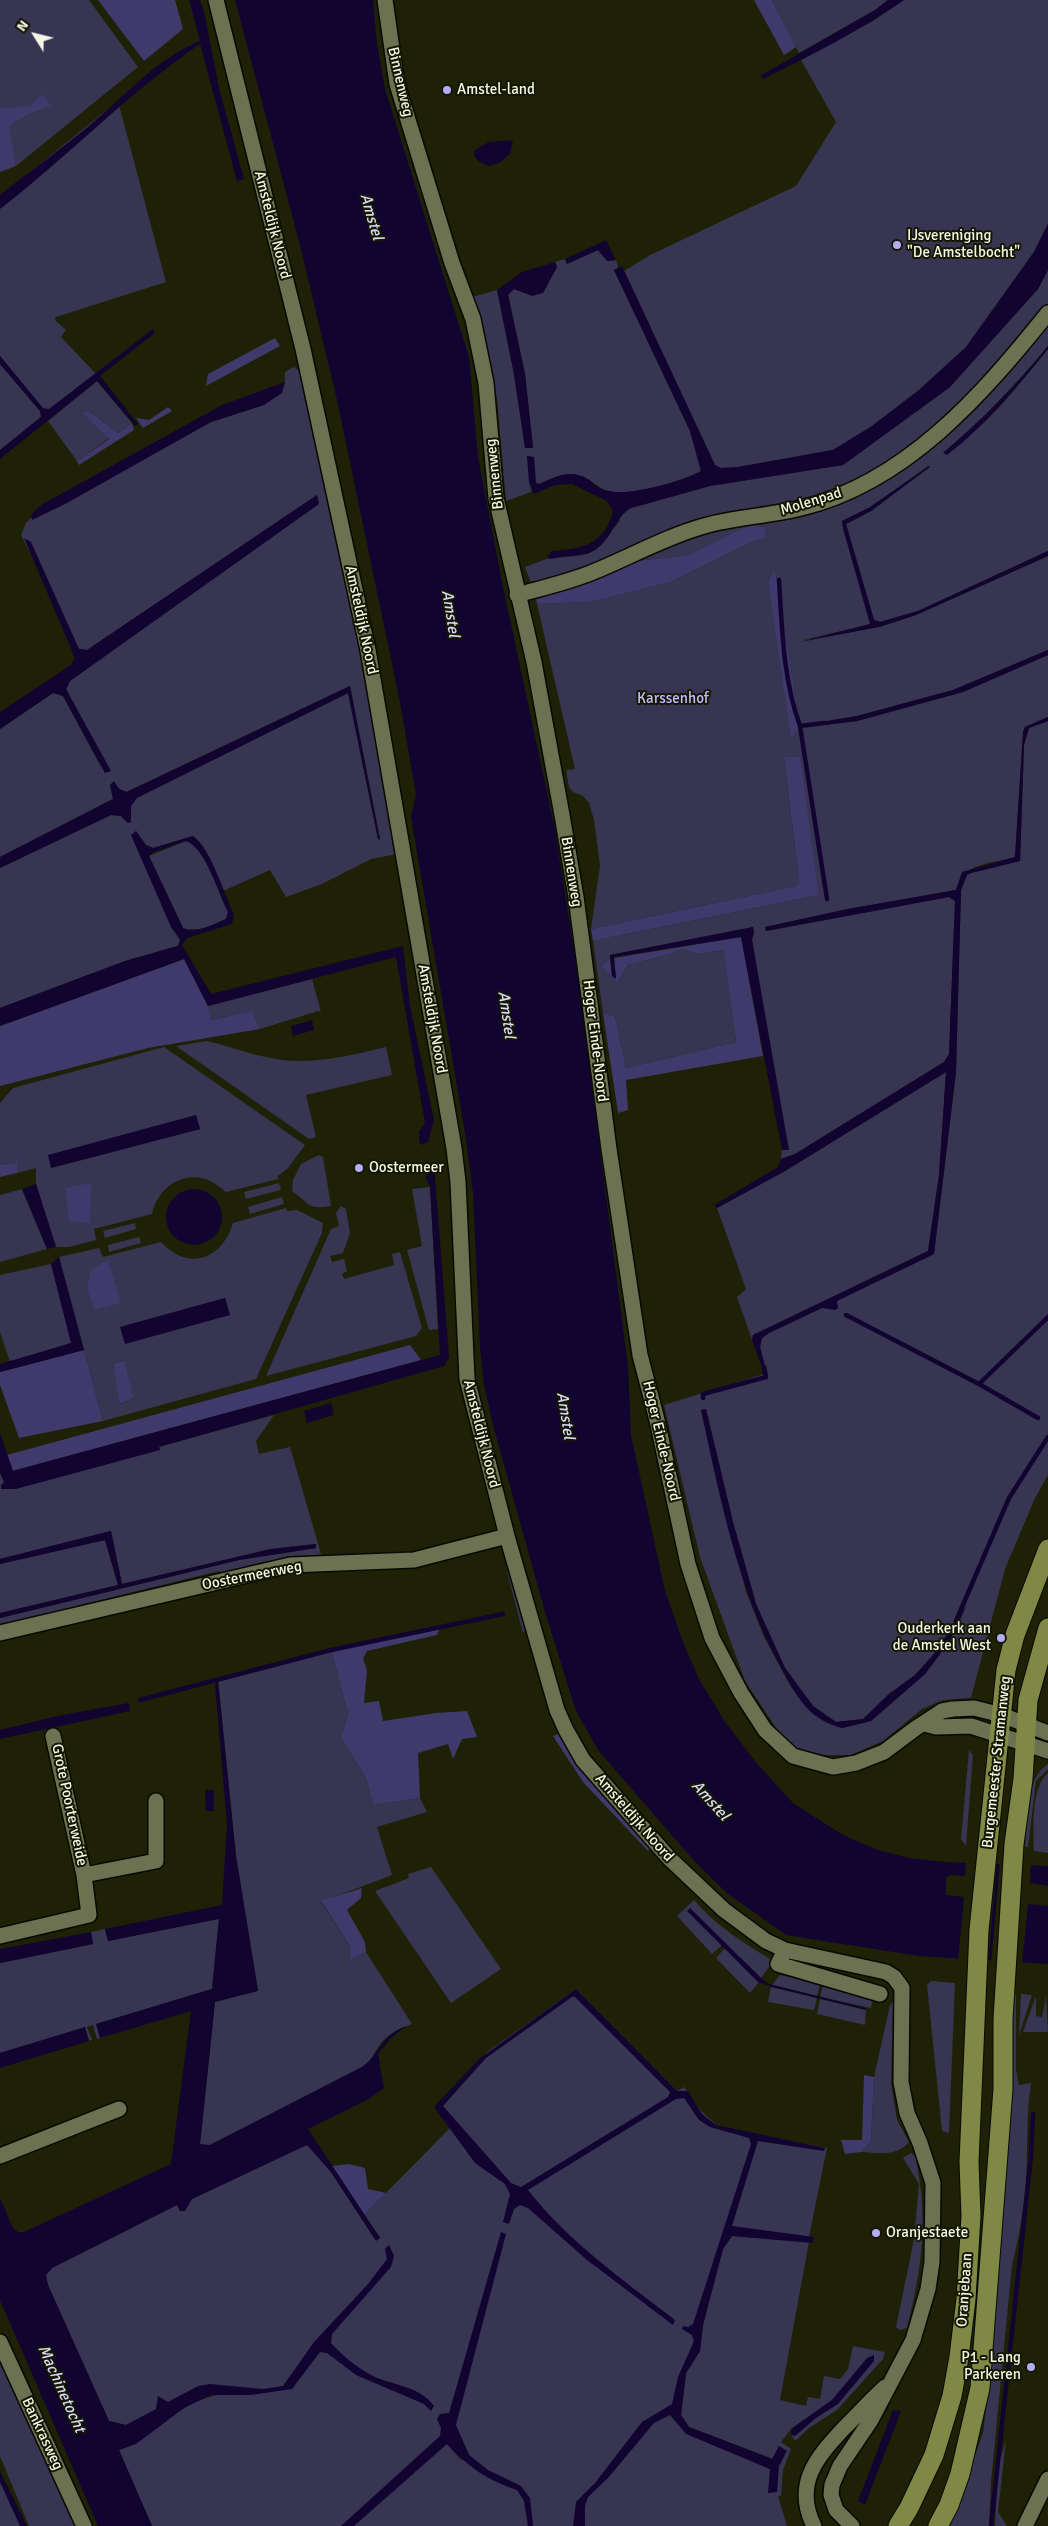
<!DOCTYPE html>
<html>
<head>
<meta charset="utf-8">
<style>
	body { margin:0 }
	#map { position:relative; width:1048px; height:2526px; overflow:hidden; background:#1e2105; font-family:Signika,sans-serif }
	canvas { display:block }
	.north { position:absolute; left:10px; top:10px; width:50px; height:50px; -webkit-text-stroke:4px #151700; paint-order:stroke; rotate:306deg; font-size:14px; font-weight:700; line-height:20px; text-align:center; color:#f4f7e6 }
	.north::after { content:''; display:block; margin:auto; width:18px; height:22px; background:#f4f7e6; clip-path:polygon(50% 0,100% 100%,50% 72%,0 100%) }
</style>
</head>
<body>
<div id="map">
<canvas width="1048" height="2526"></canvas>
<div class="north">N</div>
</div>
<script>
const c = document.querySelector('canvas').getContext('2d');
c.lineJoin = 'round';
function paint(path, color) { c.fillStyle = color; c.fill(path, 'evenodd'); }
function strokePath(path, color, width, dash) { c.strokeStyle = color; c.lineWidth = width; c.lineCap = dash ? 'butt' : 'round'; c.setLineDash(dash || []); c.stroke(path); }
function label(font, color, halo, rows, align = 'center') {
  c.font = font + ' Signika,sans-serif'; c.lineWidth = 4; c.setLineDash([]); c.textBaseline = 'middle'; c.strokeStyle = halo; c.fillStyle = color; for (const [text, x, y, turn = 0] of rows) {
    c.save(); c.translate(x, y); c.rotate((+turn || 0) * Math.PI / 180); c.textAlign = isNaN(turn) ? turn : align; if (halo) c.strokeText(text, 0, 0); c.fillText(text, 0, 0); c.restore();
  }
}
paint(new Path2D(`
	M0,0H89L138,67L16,166L8,126L30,114L50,106L0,108Z
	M772,0H888L875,10L799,53Z
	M904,0H1048V224L1034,252L966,347L919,390L872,426L833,450L738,467L721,468L715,465L624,271L650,255L796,186L836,122L801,60L873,21Z
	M118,101L166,282L56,317L55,320L66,330L61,337L96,374L49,410L43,409L0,356V196Z
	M598,250L607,261L616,260L618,268L614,270L690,431L701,471C682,481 628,497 607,491C598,488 592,480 584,477C568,471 552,478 539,484L535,483L534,457L527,456L531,492L506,501L497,398L472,297L497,290L514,374L525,448H533L525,374L508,294L514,289L525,293H543L557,267L555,262L565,259L567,264Z
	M1048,270V346L1023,376L977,424L943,453C983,433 1019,384 1048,349V551L918,611L880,622L874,620L846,524L871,511L929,467L928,466L870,508L842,521L843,528L871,624L799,641L879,627L916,615L1048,556V650L953,690L857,716L822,722L825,725L857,721L963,692L1048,655V717L1025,727L1023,732L1015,857C989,865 965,861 956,890L848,909L765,927L766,931L949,897L955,901L949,1054L944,1062L795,1154L781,1159L782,1150H788L752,940L754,932L753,927L610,955V958L601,966L617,983L628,965L671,954L683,949L697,954L725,950L736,1042L626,1068L615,1016L603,1013L593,941L819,895L799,756L784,757L799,881L796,886L591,929L600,866L594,820L589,803L583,796L573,792L569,787L566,770L575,769L537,604L591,602L671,582L752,542L765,539L750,526L688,555L636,561L536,597L525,567L549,558L587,554L595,550L619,522L621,514L631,508L710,486L843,465L950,387L1038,289ZM775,569L800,726L768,580Z
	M0,364L40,411L41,417L0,450Z
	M294,367L301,372L346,581L397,854L371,859L322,884L286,897L270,870L223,891C215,873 210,849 193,836L153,848L146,845L136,831L171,927L181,940L177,946L125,961L0,1008V868L111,815L121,816L128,823L131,806L136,798L348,693L378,839H380L350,686L126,792L119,789L114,782L110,785L113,799L0,857V729L53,693L63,696L102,769L66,689L70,681L319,503L317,495L87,650L79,649L21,535L26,523L34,515L211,422L264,405L285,382V372Z
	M97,381L132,423L118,433L87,410L82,413L109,438L77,461L48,421Z
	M1048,721V1475L1035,1498L1005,1569L971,1698L943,1700L922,1709L883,1741L851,1755H814L792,1747L782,1737L745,1681L700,1557L664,1405L764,1374L763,1370L765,1369L760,1347L762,1338L769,1333L934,1254L956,1072L961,890L967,875L971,873L1020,861L1024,745L1029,728ZM706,1409L733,1522L756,1604L785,1668L813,1706L836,1722L863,1719L889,1694L915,1675L934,1654L964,1608L949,1642L925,1674L871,1721L842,1728L812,1713L791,1687L764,1637L746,1592L701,1410Z
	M186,841C206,847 218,894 228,912L226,919C214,924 196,934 183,928L149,856Z
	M312,979L321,1012L318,1011L260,1029L252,1011L211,1020L208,1006Z
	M207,1041C236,1048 268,1061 298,1061C328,1061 357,1054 386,1047L392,1075L306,1095L316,1137L309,1139L176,1046Z
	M164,1047L305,1145L288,1168L278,1176V1179L226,1192C218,1186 212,1180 202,1178C177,1173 157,1191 152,1214L94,1229L96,1240L69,1247H56L36,1184V1168L17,1173V1162L0,1165V1103L13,1088ZM196,1115L200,1129L51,1168Z
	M946,1072L939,1175L928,1251L753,1335L752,1340L737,1297L746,1289L717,1208L785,1171Z
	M319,1155L323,1157L331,1206C307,1210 309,1203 292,1191L293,1180L301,1164Z
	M279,1183L281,1190L246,1199L244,1192Z
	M430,1187L438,1329L429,1330L407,1250L422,1246L412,1189Z
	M22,1189L47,1249L0,1262V1195Z
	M282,1197L284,1204L250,1214L248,1207Z
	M341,1206L346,1209L350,1233L343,1253L330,1256L332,1262L344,1259L347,1271L342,1274L344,1279L394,1265L392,1254L400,1252L422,1328L416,1336L266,1376L331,1229L339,1226L336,1213Z
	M286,1208L287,1211L297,1210L323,1223L322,1233L256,1379L103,1421L59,1257L99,1248L103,1257L161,1242C189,1272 222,1259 233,1223ZM225,1298L230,1315L121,1327ZM123,1360L134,1398L121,1404L113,1364Z
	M135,1223L136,1229L105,1238L103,1231Z
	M139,1237L141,1243L109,1252L108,1245Z
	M51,1264L72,1343L10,1362L0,1332V1275Z
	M274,1415L256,1441L259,1454L290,1447L321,1554L222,1575L219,1571L76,1606L73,1610L41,1619L40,1615L0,1624V1618L239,1560L316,1548L315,1544L271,1549L122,1584L111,1531L0,1559V1473L4,1482L160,1449L159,1447L173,1443Z
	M105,1540L118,1585L0,1613V1564Z
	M510,1569L526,1629L523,1633L507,1572Z
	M331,1650L348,1713L341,1738L366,1778L373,1805L420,1798L427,1812L377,1827L392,1875L321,1902L350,1946L349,1961L366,1952L412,2024C397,2030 386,2034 377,2049C372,2057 370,2062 362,2067L210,2145H200L215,2002L258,1990L236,1856L218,1678Z
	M969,1750L973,1755L966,1846L961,1839Z
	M1048,1764V1769L1036,1781L1028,1847H1025C1028,1820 1023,1781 1048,1764Z
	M1048,1773V1853L1034,1851C1033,1831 1031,1786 1048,1773Z
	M431,1867L501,1969L451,2003L375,1891L409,1878L408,1874Z
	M694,1900C716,1926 744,1943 773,1961L761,1978L729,1947L717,1940L722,1945L712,1954L677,1916Z
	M219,1918L212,1989L96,2024L100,2038L97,2039L93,2025L87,2027L92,2040L89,2041L85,2028L0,2053V1963L93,1944L91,1932L105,1929L108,1941Z
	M725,1948L759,1982L750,1993L716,1958Z
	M780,1975L820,1984L817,1996L772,1985Z
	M931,1981L955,1983L949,2133L942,2131L927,1985Z
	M823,1985L873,1997L871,2008L820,1997Z
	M771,1987L817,1998L814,2010L768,2002Z
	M576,1989L677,2091L684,2087L700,2110L719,2127L827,2148L809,2237L726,2230L685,2371L677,2420L696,2436L770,2469L769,2493L778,2447L773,2459L689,2427L681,2415L686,2373L700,2351L703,2325L723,2249L732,2236L809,2242L780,2400L806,2406L808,2397L820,2399L824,2376L840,2379L848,2369L853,2346L885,2352L883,2359L837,2410L809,2428L795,2441L791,2435L816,2418L832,2400L791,2429L781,2442L791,2449L783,2470L781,2496H778L787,2526H152L119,2450C145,2441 161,2421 184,2408C207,2394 230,2393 256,2390L198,2389L126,2425L109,2421L48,2285L46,2275L52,2268L177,2205L180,2211L192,2199L307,2144L331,2172L376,2240L380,2237L364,2215L454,2124L440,2110L487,2052ZM449,2413L469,2455L461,2460L440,2436Z
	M1012,1993L1016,1994V2069L1019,2085L1031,2083C1026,2115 1028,2148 1026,2180C1024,2209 1019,2237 1012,2265L991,2482L989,2526H949L983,2433L989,2385Z
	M1021,1994L1032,1995L1019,2035Z
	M1036,1996V2016L1042,2017L1046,1996L1048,2032H1023Z
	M820,1999L866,2010L865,2025L817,2014Z
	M893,2002L891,2083L897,2120L909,2142C897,2157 878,2153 861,2152L871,2141L874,2077L890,2005Z
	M911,2153L915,2156C929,2217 922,2269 907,2328L900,2330L896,2327L914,2239L919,2184L903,2158Z
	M0,2353L77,2526H29L0,2456Z
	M1006,2440L998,2512L1007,2526H995L998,2466Z
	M0,2480L22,2526H0Z`), '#373552');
paint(new Path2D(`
	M98,0H175L183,29L144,61Z
	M754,0H772L796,47L784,55Z
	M43,94L51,106L30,114L9,126L16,166L0,172V108L30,106Z
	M275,338L280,346L206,386L208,374Z
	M168,407L172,411L143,428L136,418L149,420Z
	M87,410L118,433L132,423L134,430L79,465L77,461L109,439L82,413Z
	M750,525L765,528V539L752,542L671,582L591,602L537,604L536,597L636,561L688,555Z
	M775,569L800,726L791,738L768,580Z
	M800,756L819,895L593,941L591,929L796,886L799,881L784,757Z
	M741,937L763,1056L626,1080L628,1110L618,1113L603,1013L615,1016L626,1068L736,1042L724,950L697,954L683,949L671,954L628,965L617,983L601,966L610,958L612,976L616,978L614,958Z
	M184,959L208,1006L211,1020L252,1011L260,1029L148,1048L0,1086V1026Z
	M17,1162V1173L0,1177V1165Z
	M91,1183L90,1223L69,1221L65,1188Z
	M108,1260L121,1303L95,1310L87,1289L91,1270Z
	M410,1345L421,1360L12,1471L7,1455Z
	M84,1350L103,1421L19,1438L0,1385V1372Z
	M124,1360L134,1398L120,1404L113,1364Z
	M440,1628L437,1635L367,1651L363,1659L367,1670L364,1703L379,1701L383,1721L436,1713L467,1711L477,1737L462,1739L453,1759L448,1744L418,1753L420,1798L373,1805L366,1778L341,1738L348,1713L331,1650Z
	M558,1734L584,1772L650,1848L648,1851L583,1782L553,1736Z
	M362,1888L361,1898L347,1910L365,1942L366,1952L349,1961L350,1946L321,1901Z
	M864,2075L874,2077L871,2141L861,2152L845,2154L841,2140H862Z
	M349,2164L365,2168L368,2189L386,2193L364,2215L332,2166Z`), '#40396b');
paint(new Path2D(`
	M189,0H200L204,11L219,88L244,179L237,181L200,44C128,93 69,156 0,209V195C32,169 66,146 97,119C129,91 160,57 200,41Z
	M235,0H373L377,44L385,89L469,357L478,457L502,582L555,830L575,957L628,1366L631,1435L665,1591L683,1642L699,1679L725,1722L758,1765L793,1803L843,1835L878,1850L909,1858L944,1862L1048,1866V1964L919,1956L786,1935L728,1894L696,1863L598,1750L576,1711L545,1612L493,1425L484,1385L480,1347L473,1193L465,1133L411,817L416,795L400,702L337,400L301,249Z
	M888,0H904C860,31 811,55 763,79L760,76L875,10Z
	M513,140L510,154L499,163L489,166L478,161L474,155L475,150L489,142Z
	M1048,224V270L1038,289L950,387L843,465L710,486L631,508C613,518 612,544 589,553C578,557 563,556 550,559L547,557L552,551C582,548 604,546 613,511L607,501L572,484L555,485L534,494L529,482L527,456L534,457L536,483L539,484C556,476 572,468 589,480C595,485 601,490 609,491C630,496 682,482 701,471L690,431L614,270L622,266L715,465L721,468L738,467L833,450L872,426L919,390L966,347L1034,252Z
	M606,240L616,260L607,261L598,250L567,264L565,259Z
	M555,262L557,267L543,293L532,296L514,289L508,295L525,374L533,448H525L514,374L497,290L522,272Z
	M153,329L155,333L100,376L138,424L135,426L97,381L0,459V450L41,417L40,411L0,364V356L43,408L49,409Z
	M1048,346V349C1017,387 985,426 947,455L943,453C982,420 1016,385 1048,346Z
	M285,382L282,393L264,405L211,422L67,503L32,520L31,515L41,505L222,405Z
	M929,466L930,467L871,511L846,524L874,620L880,622L918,611L1048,551V556L916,615L879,627L800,642L870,624L843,528L842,521L870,507Z
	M317,495L319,504L70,681L66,689L111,771L105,773L63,696L53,693L0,729V712L71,665L75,658L24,538L31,542L79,649L87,650Z
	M1048,650V655L963,692L857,721L825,725L821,722L857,716L953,690Z
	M350,686L380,840L378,839L348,693L137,798L131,806V822L128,823L121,816L111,815L0,868V857L113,799L110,785L114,781L119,789L127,792Z
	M1048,717V721L1029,728L1024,745L1020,861L971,873L967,875L961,890L956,1072L934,1254L837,1301L838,1308L835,1310L822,1308L769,1333L762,1338L760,1347L766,1369L763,1370L752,1340L753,1335L928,1251L939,1175L946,1072L785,1171L717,1208L714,1205L778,1167L781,1159L795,1154L944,1062L949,1054L955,901L949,897L766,931L765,927L848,909L956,890L962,872L1015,857L1023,732L1025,727Z
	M136,831L146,845L153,848L193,836C212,851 223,892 234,914L232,924L187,938L182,945L211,994L403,946L410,1006L434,1120L428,1142L422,1145L419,1142V1132L425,1123L396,957L208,1006L184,959L0,1026V1008L125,961L178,946L180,940L171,927L131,835ZM186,841C205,847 219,894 228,912L226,919C214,924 196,934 183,928L149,856L154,852Z
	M753,927L754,932L752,940L789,1150H782L741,937L614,957L616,979L612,976L610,955Z
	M312,1020L314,1030L293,1036L291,1026Z
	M196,1115L200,1129L51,1168L48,1155Z
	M434,1165L449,1357L444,1366L173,1443L159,1447L160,1450L16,1489H1V1485L4,1482L0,1473V1433L13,1471L440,1355L430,1187L426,1179L428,1166Z
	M36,1184L56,1247L47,1249L22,1189Z
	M166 1217a28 28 0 1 1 56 0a28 28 0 1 1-56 0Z
	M59,1257L84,1350L0,1372V1364L71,1343L51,1264Z
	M225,1298L230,1315L125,1344L120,1327Z
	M331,1403L334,1415L307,1423L304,1411Z
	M706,1409L733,1522L756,1604L785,1668L813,1706L836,1722L863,1719L889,1694L915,1675L934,1654L967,1605L949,1642L925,1674L871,1721L842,1728C833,1726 820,1720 812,1713C798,1700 789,1682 780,1666C737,1587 720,1497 701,1410Z
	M111,1531L122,1584L271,1549L316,1544V1548L239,1560L0,1618V1613L118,1585L105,1540L0,1564V1559Z
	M218,1682L236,1856L258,1991L215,2002L200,2144L210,2145L362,2067C382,2053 378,2037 406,2026L390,2039L378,2054L384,2088L369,2099L308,2129L380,2238L376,2241L331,2172L307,2145L192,2199L185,2211H180L177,2205L52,2268L46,2275L48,2285L109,2421L126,2425L156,2409L158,2396L168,2402L198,2386L210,2384L263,2389L283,2386L314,2342L368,2284L387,2259L385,2249L389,2245L394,2256L391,2267L332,2334L331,2343C344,2357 356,2367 373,2376C394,2386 420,2386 434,2406L431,2411L424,2404L356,2375L327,2353L320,2352L292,2389L251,2395H211L184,2408L136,2444L119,2450L152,2526H98L0,2300V2198L13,2228L18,2232H24L171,2164L191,2011L100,2038L96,2024L212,1989L219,1919L108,1941L105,1929L222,1905L227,1825L215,1684Z
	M129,1703L130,1711L0,1739V1730L62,1715Z
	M205,1790H214V1811H206Z
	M690,1908L761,1978L769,1984L866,2008V2010L772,1987L758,1982L687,1911Z
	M91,1932L93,1944L0,1963V1949Z
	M576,1989L677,2091H688L702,2114L716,2125L825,2148L824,2151L758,2141L732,2226L814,2237L813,2243L732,2236L723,2249L703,2325L700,2351L686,2373L681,2415L689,2427L772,2459L779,2446L787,2451L779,2466L777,2492L768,2493L770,2469L686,2434L670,2415L654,2423L608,2478L588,2497L585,2506V2526H573L576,2502L595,2483L642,2422L672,2404L678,2377L694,2341L692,2335L682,2329L683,2326L688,2327L693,2324L751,2144L749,2138L710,2127L699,2120L684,2098L676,2099L528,2190C569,2242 623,2280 675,2320L673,2325L587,2260L528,2208L520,2205L514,2209L509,2224L503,2222L510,2194L505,2184L475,2163L434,2107L479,2059ZM572,1997H575L670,2092L668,2097L521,2187L511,2183L443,2106L486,2058Z
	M85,2027L89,2041L0,2068V2053Z
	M501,2232L506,2234L456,2425L469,2455L488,2470L521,2486L530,2498L533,2526H528L524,2501L517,2490C488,2481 467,2466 447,2444L354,2526H341L440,2436L441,2428L437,2419L440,2414L449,2413Z
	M874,2355V2361L838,2404L816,2418L795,2436L791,2435V2429L832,2400L867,2358Z
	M893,2410L901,2411L865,2505L858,2501Z
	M0,2471L25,2522L27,2526H20L0,2482Z`), '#110431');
paint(new Path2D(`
	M966,1860L997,1861L988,1964L958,1961L964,1897L946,1895V1877L951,1875L965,1876Z
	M1000,1861L1031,1862L1030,1883L1048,1886V1906L1028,1904L1022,1964H991Z`), '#1e2105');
strokePath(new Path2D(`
	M779,580C782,628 783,679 800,726L827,899
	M800,726L824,723
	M846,1315L979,1384L1038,1418
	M979,1384L1048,1317
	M703,1398V1394L766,1377L764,1367
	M956,1621L1009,1498L1048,1437
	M140,1700L331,1650L503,1614
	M991,2526L1031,2156L1033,2114`), '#110431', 4.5);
const minor = new Path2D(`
	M216,0L303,349L368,650L454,1148L458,1182L467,1379L507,1536L557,1710L566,1730L583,1760L669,1858L724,1910L766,1941L785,1950L886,1972L894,1977L902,1988L901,2082L907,2113L920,2143L933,2183L932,2262L928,2289L913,2340L871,2420L840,2466L832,2485L831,2495L836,2510L852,2526
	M385,0L397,84L452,263L473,319L486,383L496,498L534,662L562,815L576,897L609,1149L640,1355L657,1420L688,1564L712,1638L741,1693L765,1730L793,1756L833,1767L856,1763L884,1752L916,1728L942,1711L953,1709L974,1708L1002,1715L1048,1733
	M517,595C542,588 569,582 593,572C630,557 665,537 704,526C735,517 769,516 801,508C906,483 983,394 1048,313
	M0,1633L290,1565L414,1560L507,1536
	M924,1724L936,1727L971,1726L1048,1751
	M84,1875L156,1861V1801
	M0,1936L89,1915L84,1875L53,1736
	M785,1950L778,1964L880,1994
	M0,2156L119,2109
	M0,2342L84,2526
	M814,2526C793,2484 817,2457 844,2428C858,2414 871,2400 885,2387
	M1025,2526L1048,2479`);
const major = new Path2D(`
	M898,2526L909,2508L934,2455L952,2396L959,2357L966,2299L971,2216L969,2162L979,1930L1006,1670L1015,1635L1048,1549
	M938,2526L949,2505L960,2474L980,2388L1003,2089V2019L1014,1844L1023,1779L1028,1700L1048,1628`);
strokePath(minor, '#080a00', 18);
strokePath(major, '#080a00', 21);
strokePath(minor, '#6c7152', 15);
strokePath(major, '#808845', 19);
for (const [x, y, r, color] of [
	[447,90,5,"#b3adf9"],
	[897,245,5,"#b3adf9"],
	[359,1168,5,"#b3adf9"],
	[1001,1638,5,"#b3adf9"],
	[876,2233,5,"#b3adf9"],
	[1031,2367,5,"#b3adf9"]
]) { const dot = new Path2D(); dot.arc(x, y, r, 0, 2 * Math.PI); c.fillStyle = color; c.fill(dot); strokePath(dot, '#151700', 2); }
label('15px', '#f4f7e6', '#151700', [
	["Binnenweg",400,82,77],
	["Amsteldijk Noord",272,225,76],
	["Binnenweg",495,474,-96],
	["Molenpad",811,502,-17],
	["Amsteldijk Noord",361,620,78],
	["Binnenweg",571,872,81],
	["Amsteldijk Noord",432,1019,80],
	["Hoger Einde-Noord",595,1041,83],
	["Amsteldijk Noord",481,1434,76],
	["Hoger Einde-Noord",661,1441,77],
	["Oostermeerweg",252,1576,-11],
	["Burgemeester Stramanweg",997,1762,-84],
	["Grote Poorterweide",69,1805,78],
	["Amsteldijk Noord",634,1818,49],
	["Oranjebaan",965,2290,-86],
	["Bankrasweg",42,2434,65]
]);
label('15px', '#f4f7e6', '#151700', [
	["Amstel-land",457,90],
	["IJsvereniging",907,236],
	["\"De Amstelbocht\"",907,253],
	["Oostermeer",369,1168],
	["Ouderkerk aan",991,1629,"right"],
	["de Amstel West",991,1646,"right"],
	["Oranjestaete",886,2233],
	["P1 - Lang",1021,2358,"right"],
	["Parkeren",1021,2375,"right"]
], 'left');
label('15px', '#c2beff', '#151700', [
	["Karssenhof",673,699]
]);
label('italic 16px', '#dad9fa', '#151700', [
	["Amstel",371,217,74],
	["Amstel",450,614,81],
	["Amstel",506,1015,82],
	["Amstel",565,1416,81],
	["Amstel",710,1801,48],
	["Machinetocht",61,2389,66]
]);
</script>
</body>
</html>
